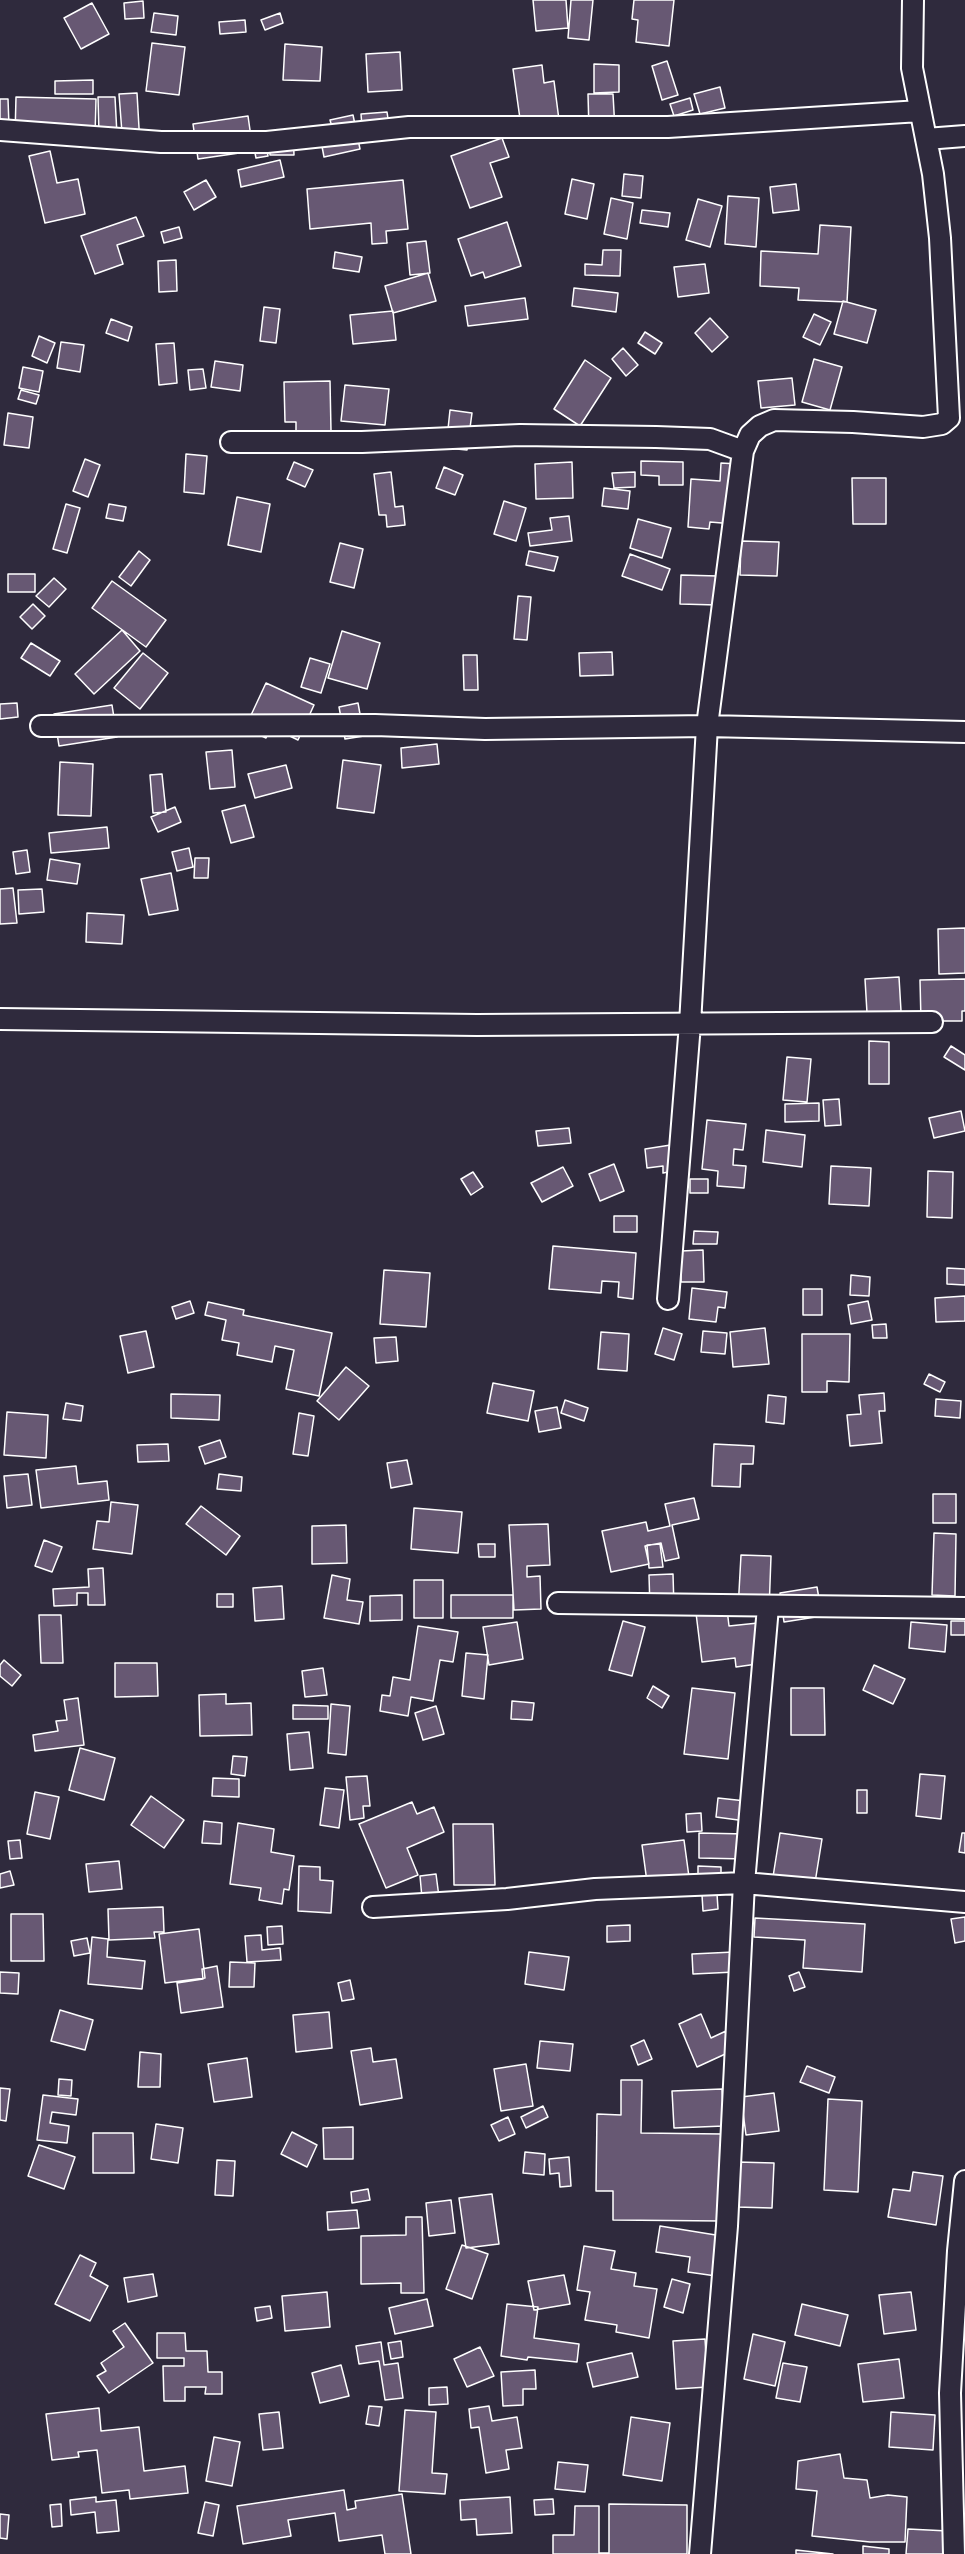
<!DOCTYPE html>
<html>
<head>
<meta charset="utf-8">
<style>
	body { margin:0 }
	canvas { display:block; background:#2f2a3d }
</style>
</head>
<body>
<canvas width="965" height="2554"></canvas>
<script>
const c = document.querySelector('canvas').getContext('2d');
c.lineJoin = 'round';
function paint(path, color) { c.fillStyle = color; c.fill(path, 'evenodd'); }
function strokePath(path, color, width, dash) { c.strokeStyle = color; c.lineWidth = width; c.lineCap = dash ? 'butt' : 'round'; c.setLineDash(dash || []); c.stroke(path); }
const building = new Path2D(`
	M533,0H566L568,28L536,31Z
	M571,0H593L589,40L568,38Z
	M634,0H674L669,46L636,42L638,20L632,19Z
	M143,1L144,18L125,19L124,3Z
	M92,3L109,34L81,49L64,18Z
	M154,13L178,16L176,35L151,32Z
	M280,13L283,23L265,30L261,20Z
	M245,20L246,32L220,34L219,22Z
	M152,43L185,47L179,95L146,91Z
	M285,44L322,47L320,81L283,80Z
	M400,52L402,90L368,92L366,54Z
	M667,61L678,95L662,100L652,66Z
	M594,64L619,65V92L594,93Z
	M542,65L544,83L554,81L559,120L521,126L513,69Z
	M93,80V94H55V81Z
	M720,87L725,108L700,114L694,94Z
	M137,93L140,145L123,146L119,94Z
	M588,94H613L615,130L589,131Z
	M16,97L96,99L95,137L15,135Z
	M98,97H115L117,135H99Z
	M690,98L693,110L674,116L670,104Z
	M0,99H8L9,126H0Z
	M387,112L389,125L362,127L361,114Z
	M353,115L360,149L324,157L320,136L334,134L330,120Z
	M248,116L253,151L198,159L193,124Z
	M270,131H293L294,155H270Z
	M502,138L509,157L490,163L502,197L470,208L451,156Z
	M265,141L268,156L256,158L253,143Z
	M50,151L57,183L78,179L85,214L45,223L29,156Z
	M280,160L284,177L241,187L238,170Z
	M624,174L643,176L641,198L622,196Z
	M572,179L594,184L587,219L565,214Z
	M206,180L216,197L194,210L184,192Z
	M403,180L408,229L386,231L387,243L372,244L371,223L310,229L307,189Z
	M796,184L799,210L773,213L770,187Z
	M728,196L759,198L756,247L725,244Z
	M611,198L633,203L627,239L604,234Z
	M698,199L722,206L710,247L686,240Z
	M642,210L670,213L668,227L640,223Z
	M136,217L144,236L117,245L123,264L95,274L81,236Z
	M507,222L521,266L485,278L483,272L471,276L458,239Z
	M820,225L851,227L847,302L798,300L799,288L760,286L761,251L818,254Z
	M179,227L182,238L164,243L161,232Z
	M426,241L430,273L410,275L407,243Z
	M603,250H621L620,276L585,275V264L602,265Z
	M335,252L362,257L359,272L333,268Z
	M176,260L177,291L159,292L158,261Z
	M705,264L709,293L678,297L674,267Z
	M428,273L436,301L393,313L385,286Z
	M574,288L618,293L616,312L572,306Z
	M525,298L528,319L468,326L465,306Z
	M843,301L876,310L867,343L834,334Z
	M264,307L280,309L276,343L260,341Z
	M393,311L396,340L353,344L350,315Z
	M814,314L831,322L820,345L803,337Z
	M710,318L728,337L712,352L695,333Z
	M111,319L132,327L128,341L106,333Z
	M645,332L662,343L655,354L638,343Z
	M39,336L55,343L47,363L32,356Z
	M61,342L84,345L80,372L57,368Z
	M174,343L177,383L159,385L156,344Z
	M623,348L638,365L626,376L612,359Z
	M814,359L842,367L830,410L802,402Z
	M585,360L611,378L580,426L554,409Z
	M215,361L243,365L240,391L211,387Z
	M23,367L43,371L39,392L19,388Z
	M203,369L206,388L190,390L188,370Z
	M792,378L795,405L761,408L758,381Z
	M330,381L331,431L296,432V422H285L284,382Z
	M345,385L389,389L385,425L341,421Z
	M21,390L39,395L36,404L18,399Z
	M450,410L472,413L467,450L446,448Z
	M8,413L33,417L29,448L4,445Z
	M186,454L207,456L204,494L184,492Z
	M85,459L100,465L88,497L73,491Z
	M641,461L683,462V485H659V476L641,475Z
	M294,462L313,470L305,487L287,479Z
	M572,462L573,498L536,499L535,464Z
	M721,463L738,464L734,524L710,522L709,529L688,527L691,479L720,481Z
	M444,467L463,475L455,495L436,488Z
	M391,472L395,507L403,506L405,525L387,527L386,515H379L374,474Z
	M635,472V487L614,488L612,473Z
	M852,478H886V524H853Z
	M604,488L630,491L628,509L602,506Z
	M237,497L270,504L261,552L228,545Z
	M504,501L526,508L516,541L494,534Z
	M66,504L80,508L67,553L53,549Z
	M109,504L126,507L123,521L106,518Z
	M569,516L572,541L530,546L528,533L552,530L550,518Z
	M638,519L671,528L662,558L630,548Z
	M741,541L779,542L777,576L740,575Z
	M340,543L363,549L354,588L330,582Z
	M139,551L150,560L131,586L119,577Z
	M529,551L558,557L554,571L526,565Z
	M630,554L670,569L662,590L622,576Z
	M8,574H35V592H8Z
	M681,575L718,576L717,605L680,604Z
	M54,578L66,589L49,607L36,596Z
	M112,581L166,620L146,647L92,608Z
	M518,596L531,597L527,640L514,639Z
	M33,604L45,616L32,629L20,617Z
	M122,630L140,651L94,694L75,674Z
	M342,631L380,643L367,689L328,678Z
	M31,643L60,661L50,676L21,658Z
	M612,652L613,675L580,676L579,653Z
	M143,653L168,673L140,709L114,688Z
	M463,655H477L478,690H464Z
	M310,658L330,664L321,693L301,687Z
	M266,683L314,705L298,740L271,727L266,738L245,728Z
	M17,703L18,717L0,719V704Z
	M358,703L364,736L345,739L339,707Z
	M112,705L117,737L59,746L54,714Z
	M437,744L439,764L402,768L401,748Z
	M232,750L235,787L210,789L206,752Z
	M343,760L381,765L374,813L337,808Z
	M60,762L93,764L91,816L58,815Z
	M286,765L292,788L255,798L248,774Z
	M162,774L166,812L153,813L150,775Z
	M245,805L254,837L231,843L222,811Z
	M175,807L181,822L158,832L151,817Z
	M107,827L109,848L51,853L49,833Z
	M189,848L193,867L177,871L172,852Z
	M27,850L30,872L16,874L13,852Z
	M195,858H209L208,878H194Z
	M50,859L80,864L77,884L47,880Z
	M171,873L178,910L149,915L141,879Z
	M13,888L17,923L0,924V889Z
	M42,889L44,912L19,914L18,890Z
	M87,913L124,915L122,944L86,942Z
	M965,928V973L939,974L938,929Z
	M899,977L901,1011L867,1013L865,979Z
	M965,979V1011H962V1021H921L920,980Z
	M869,1041L889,1042V1084H869Z
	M951,1046L965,1055V1070L944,1057Z
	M787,1057L811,1059L807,1102L783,1100Z
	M839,1099L841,1125L825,1126L823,1100Z
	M819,1103V1121L785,1122V1104Z
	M961,1111L965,1131L934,1138L929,1118Z
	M707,1120L746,1124L743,1150L734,1149L733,1165L746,1166L744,1188L717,1186L718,1171L702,1169Z
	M569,1128L571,1143L538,1146L536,1131Z
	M766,1130L805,1135L802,1167L763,1162Z
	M677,1144L680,1170L663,1173V1166L647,1168L645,1149Z
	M614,1164L624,1191L600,1201L589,1174Z
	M831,1166L871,1168L869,1206L829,1204Z
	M563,1167L573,1186L542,1202L531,1183Z
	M928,1171L953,1172L952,1218L927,1217Z
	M473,1172L483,1187L471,1195L461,1179Z
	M690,1179H708V1193H690Z
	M614,1216H637V1232H614Z
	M694,1231L718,1232L717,1244H693Z
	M553,1246L636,1253L633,1299L618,1297L619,1282L602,1281L601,1293L549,1289Z
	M703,1250L704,1282H681V1251Z
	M947,1268L965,1269V1285L947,1284Z
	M384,1270L430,1273L426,1327L380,1324Z
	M851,1275L870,1277L869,1296L850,1295Z
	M692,1288L727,1292L725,1308L718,1307L716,1322L689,1319Z
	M803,1289H822V1315H803Z
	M965,1296V1321L936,1322L935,1298Z
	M190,1301L194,1313L176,1319L172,1307Z
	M868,1301L872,1320L851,1324L848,1305Z
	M208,1302L244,1310L243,1315L332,1333L319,1396L286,1389L294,1350L275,1346L272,1362L237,1355L239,1343L222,1340L226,1320L205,1315Z
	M886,1324L887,1338H873L872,1325Z
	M663,1328L682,1334L674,1360L655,1354Z
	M765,1328L769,1364L733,1367L730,1332Z
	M146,1331L154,1367L128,1373L120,1336Z
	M703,1331L727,1333L725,1354L701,1352Z
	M601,1332L629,1334L627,1371L598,1369Z
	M802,1334H850L849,1382L827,1381V1392H802Z
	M396,1337L398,1361L376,1363L374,1338Z
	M346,1367L369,1386L339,1420L317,1401Z
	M929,1374L945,1382L940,1392L924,1384Z
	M493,1383L534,1391L528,1421L487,1413Z
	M884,1393L885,1411H879L882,1443L850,1446L847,1415L861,1414L859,1395Z
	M171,1394L220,1395L219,1420L171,1418Z
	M768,1395L786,1397L784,1424L766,1422Z
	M936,1399L961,1401L960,1418L935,1416Z
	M565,1400L588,1408L584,1421L561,1413Z
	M66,1403L83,1406L81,1421L63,1419Z
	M557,1407L561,1428L539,1432L535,1411Z
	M7,1412L48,1415L46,1458L4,1455Z
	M299,1413L314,1416L308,1456L293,1454Z
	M220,1440L226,1457L205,1464L199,1447Z
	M168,1444L169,1461L138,1462L137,1445Z
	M714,1444L754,1446L753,1464H741L740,1487L712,1486Z
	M407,1460L412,1484L391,1488L387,1463Z
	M76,1466L78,1484L107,1481L109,1500L41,1508L36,1470Z
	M28,1474L32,1505L7,1508L4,1476Z
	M219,1474L242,1477L241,1491L217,1489Z
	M933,1494H956V1523H933Z
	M694,1498L699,1519L672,1525L679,1558L665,1561L661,1543L645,1546L649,1564L611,1572L602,1531L646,1522L648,1531L670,1526L665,1504Z
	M111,1502L138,1505L132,1554L93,1549L97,1521L109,1522Z
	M201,1506L240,1536L226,1555L186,1524Z
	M414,1508L462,1512L458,1553L411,1549Z
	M548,1524L550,1565L527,1566V1577L540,1576L541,1609L514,1610L509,1525Z
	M346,1525L347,1563L312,1564V1526Z
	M934,1533L956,1534L955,1596L932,1595Z
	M44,1540L62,1547L52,1572L35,1566Z
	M478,1544H495V1557H479Z
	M660,1544L663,1567L649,1568L647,1545Z
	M741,1555L771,1556L769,1611L738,1610Z
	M103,1568L105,1605H88V1593H77V1605L54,1606L53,1589L89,1587L88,1569Z
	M673,1574L674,1608L650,1609L649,1575Z
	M332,1575L350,1579L347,1600L363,1602L359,1624L324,1618Z
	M414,1580H443V1618H414Z
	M282,1586L284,1619L255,1621L253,1588Z
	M817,1587L822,1616L784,1622L780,1593Z
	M217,1594H233V1607H217Z
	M402,1595V1620L370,1621V1596Z
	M451,1595H513V1618H451Z
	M727,1609L729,1626L758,1623L764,1663L736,1667L735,1658L702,1662L696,1613Z
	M39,1615H61L63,1663H41Z
	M623,1621L645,1627L632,1676L609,1670Z
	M951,1621H965V1635H951Z
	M517,1622L523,1659L489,1665L483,1627Z
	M911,1622L947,1625L945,1652L909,1648Z
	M418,1626L458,1632L453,1662L440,1660L433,1701L411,1697L408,1716L380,1711L382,1695L390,1696L393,1677L410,1680Z
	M466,1653L488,1655L484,1699L462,1696Z
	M4,1660L21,1675L12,1686L0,1676V1665Z
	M115,1663H157L158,1696L115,1697Z
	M874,1665L905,1679L893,1704L863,1690Z
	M323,1668L327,1695L305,1697L302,1671Z
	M653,1686L669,1696L662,1708L647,1698Z
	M692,1688L735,1693L728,1759L684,1754Z
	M791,1688H824L825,1735H791Z
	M226,1694V1704L251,1703L252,1735L200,1736L199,1695Z
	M78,1698L84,1745L35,1751L33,1735L58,1731L56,1721L67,1720L64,1700Z
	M512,1701L534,1703L532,1720L511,1719Z
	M331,1704L350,1706L346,1755L328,1753Z
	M293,1705L328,1706V1719H293Z
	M436,1706L444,1734L423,1740L415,1713Z
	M309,1732L313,1768L290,1770L287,1734Z
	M80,1748L115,1758L104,1800L69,1790Z
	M233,1756L247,1757L245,1776L231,1774Z
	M920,1774L945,1776L941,1819L916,1816Z
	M367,1776L370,1806H363L364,1818L350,1820L346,1777Z
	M213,1778L239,1779V1797L212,1796Z
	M325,1788L344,1790L339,1828L320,1825Z
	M857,1790H867V1813H857Z
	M35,1792L59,1797L50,1839L27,1834Z
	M151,1796L184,1820L164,1848L131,1825Z
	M718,1798L755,1802L753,1822L716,1817Z
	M412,1802L417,1814L434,1807L444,1832L407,1848L418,1875L386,1888L359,1824Z
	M701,1813L702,1831L687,1832L686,1814Z
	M204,1821L222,1823L221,1844L202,1843Z
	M238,1823L274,1829L271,1852L294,1856L289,1890L284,1889L282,1904L259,1900L261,1888L230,1884Z
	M453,1824H493L495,1885H454Z
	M699,1833L746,1834V1859L699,1858Z
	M780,1833L822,1839L814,1889L772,1883Z
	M962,1833H965V1853L959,1852Z
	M20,1840L22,1858L10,1859L8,1841Z
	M684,1840L689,1877L647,1882L642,1845Z
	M119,1861L122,1889L89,1892L86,1864Z
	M299,1866L320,1867V1880L333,1881L331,1913L298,1911Z
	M698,1866L721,1867V1883L698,1882Z
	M10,1871L14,1885L0,1888V1874Z
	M436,1874L439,1897L422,1898L420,1876Z
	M717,1894L718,1909L703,1911L702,1895Z
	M163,1907L164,1932H154L155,1938L109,1940L108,1909Z
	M11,1914H43L44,1961H11Z
	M965,1917V1941L955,1943L951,1919Z
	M755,1918L865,1924L862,1972L803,1968L805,1940L754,1937Z
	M630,1925V1941L607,1942V1926Z
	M282,1926L283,1944L268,1945L267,1927Z
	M199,1929L205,1978L165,1983L159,1934Z
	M261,1935L262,1950L280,1948L281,1960L247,1962L245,1936Z
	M92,1937L108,1939L107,1957L145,1961L142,1989L88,1984Z
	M87,1938L90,1953L74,1956L71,1941Z
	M529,1952L569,1957L564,1990L525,1984Z
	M734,1952L735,1972L693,1974L692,1954Z
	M230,1962L255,1963L254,1987H229Z
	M217,1966L223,2007L181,2013L177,1983L203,1979L202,1969Z
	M0,1972L19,1973L18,1994L0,1993Z
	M799,1972L805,1987L794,1991L789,1976Z
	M350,1980L354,1999L342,2001L338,1983Z
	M60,2010L93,2020L85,2050L51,2041Z
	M329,2012L332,2048L296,2052L293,2015Z
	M701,2014L711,2038L726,2031L734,2050L697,2067L679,2024Z
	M644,2040L652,2059L638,2065L631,2046Z
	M540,2041L573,2044L570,2071L537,2068Z
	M371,2048L373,2062L396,2059L402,2098L360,2105L351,2051Z
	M140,2052L161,2054L160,2087H138Z
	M247,2058L252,2097L214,2102L208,2064Z
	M526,2064L533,2106L501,2111L494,2069Z
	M807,2066L835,2077L829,2093L800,2082Z
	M59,2079L72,2080L71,2096L58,2095Z
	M621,2080H642L641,2133L723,2134L722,2221L613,2220V2191H596L597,2114L621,2115Z
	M0,2088L10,2089L6,2121L0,2120Z
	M722,2089L724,2126L674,2128L672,2091Z
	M774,2093L779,2131L746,2135L741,2097Z
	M43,2095L78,2099L76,2115L52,2112L50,2123L69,2126L67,2143L37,2140Z
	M828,2099L862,2101L858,2192L824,2190Z
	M543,2106L548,2117L526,2128L521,2117Z
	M508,2117L515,2134L499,2141L491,2125Z
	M156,2124L183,2128L178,2163L151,2159Z
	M353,2127V2159H324L323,2128Z
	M292,2132L317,2145L307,2167L281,2154Z
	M93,2133H133L134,2173H93Z
	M39,2145L75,2157L64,2189L28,2176Z
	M525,2152L545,2154L544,2175L523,2173Z
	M569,2157L571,2186L560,2187L559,2173L550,2174L549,2159Z
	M217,2160L235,2161L233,2196L215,2195Z
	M737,2162L774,2163L772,2208L736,2207Z
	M913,2172L943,2176L936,2225L888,2217L893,2189L910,2191Z
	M368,2189L370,2200L352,2203L351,2192Z
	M492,2194L499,2244L466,2248L459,2198Z
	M451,2200L455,2233L429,2236L426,2203Z
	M357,2210L359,2228L328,2230L327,2212Z
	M406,2217H422L424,2293H401V2283L361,2284V2236L406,2235Z
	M660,2226L722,2236L716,2276L688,2272L690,2257L656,2252Z
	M462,2245L488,2254L472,2299L446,2289Z
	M584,2246L615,2251L611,2269L636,2273L634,2286L657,2289L649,2338L616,2332L617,2325L585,2320L590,2292L577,2290Z
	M80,2255L96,2263L90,2276L108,2286L90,2321L55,2304Z
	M153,2274L157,2296L128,2302L124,2278Z
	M564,2275L570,2304L534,2310L528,2281Z
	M672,2279L690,2284L683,2313L664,2307Z
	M327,2292L330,2327L285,2331L282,2296Z
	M911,2292L916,2330L884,2334L879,2295Z
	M427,2299L433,2326L395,2334L389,2308Z
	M507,2304L538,2307L534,2338L579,2344L577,2362L528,2357L527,2360L501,2356Z
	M802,2304L848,2315L840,2346L795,2335Z
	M270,2306L272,2318L257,2321L255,2308Z
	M125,2323L153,2363L109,2393L97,2376L106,2371L101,2363L124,2347L113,2331Z
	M157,2333H185L186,2351H207L208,2372H222V2394H205L206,2387H185V2401H164L163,2366H184V2358H157Z
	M753,2334L785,2342L775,2386L744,2379Z
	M705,2339L708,2387L676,2389L673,2341Z
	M401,2341L403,2357L391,2359L388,2343Z
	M381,2342L384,2365L398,2363L403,2398L385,2400L379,2361L359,2364L356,2346Z
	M480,2347L494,2376L467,2387L454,2359Z
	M632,2353L638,2377L593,2387L587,2363Z
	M899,2359L904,2398L863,2402L858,2364Z
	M783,2363L807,2367L800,2402L776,2398Z
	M341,2365L349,2396L320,2403L312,2373Z
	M535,2370L536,2389H523V2405L503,2406L501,2372Z
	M447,2387L448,2404L429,2405V2388Z
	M369,2406L382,2407L379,2426L366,2424Z
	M489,2406L492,2421L517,2417L522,2448L506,2450L509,2469L486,2473L479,2427L471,2428L469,2409Z
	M99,2408L101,2431L139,2427L144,2471L185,2466L188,2493L130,2499L129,2490L102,2493L97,2450L78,2452L79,2457L52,2460L46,2414Z
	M405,2410L436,2412L432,2473L447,2474L445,2494L399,2491Z
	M279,2412L283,2448L263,2450L259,2414Z
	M891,2412L935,2415L933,2450L889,2447Z
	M631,2417L670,2423L662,2481L623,2475Z
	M214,2437L240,2442L232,2486L206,2481Z
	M840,2454L844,2478L867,2480L870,2498L888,2495L907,2497L905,2542H870L812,2536L817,2491L796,2489L798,2461Z
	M558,2462L588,2465L585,2492L555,2489Z
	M344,2490L347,2510L356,2508L355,2501L402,2494L411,2554H385L382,2535L339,2541L335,2513L288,2520L291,2536L243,2544L237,2506Z
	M96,2497V2502L116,2500L119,2531L97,2533L95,2512L71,2515L70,2500Z
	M510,2497L512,2533L477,2535L476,2519L461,2520L460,2500Z
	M553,2499L554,2514L535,2515L534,2500Z
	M205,2502L219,2505L213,2536L198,2533Z
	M61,2504L62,2526L52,2527L50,2505Z
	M609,2504L687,2505V2554H553V2535H574L575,2506H599V2553H609Z
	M0,2514L9,2515L7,2539L0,2538Z
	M908,2529L948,2531L947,2554H906Z
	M863,2546L889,2549V2554H863Z
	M796,2550L833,2554H796Z`);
paint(building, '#675873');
strokePath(building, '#fff', 1.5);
const street = new Path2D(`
	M0,130L161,142H267L409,127H668L920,111
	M926,139L965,136
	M231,442H362L520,435L656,437L710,439L743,451
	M41,726L375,725L485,729L707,726L965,732
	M0,1019L477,1025L932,1022
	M668,1299L690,1024L707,726L743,451L750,435L760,426L774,420L853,422L923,427L942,424L949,418L940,238L933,174L912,68L913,0
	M558,1603L965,1608
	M373,1907L507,1899L595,1889L744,1883L965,1902
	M700,2554L727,2226L744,1883L768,1607
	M954,2554L950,2393L958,2251L965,2181`);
strokePath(street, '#fff', 24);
strokePath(street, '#2f2a3d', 20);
</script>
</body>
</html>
